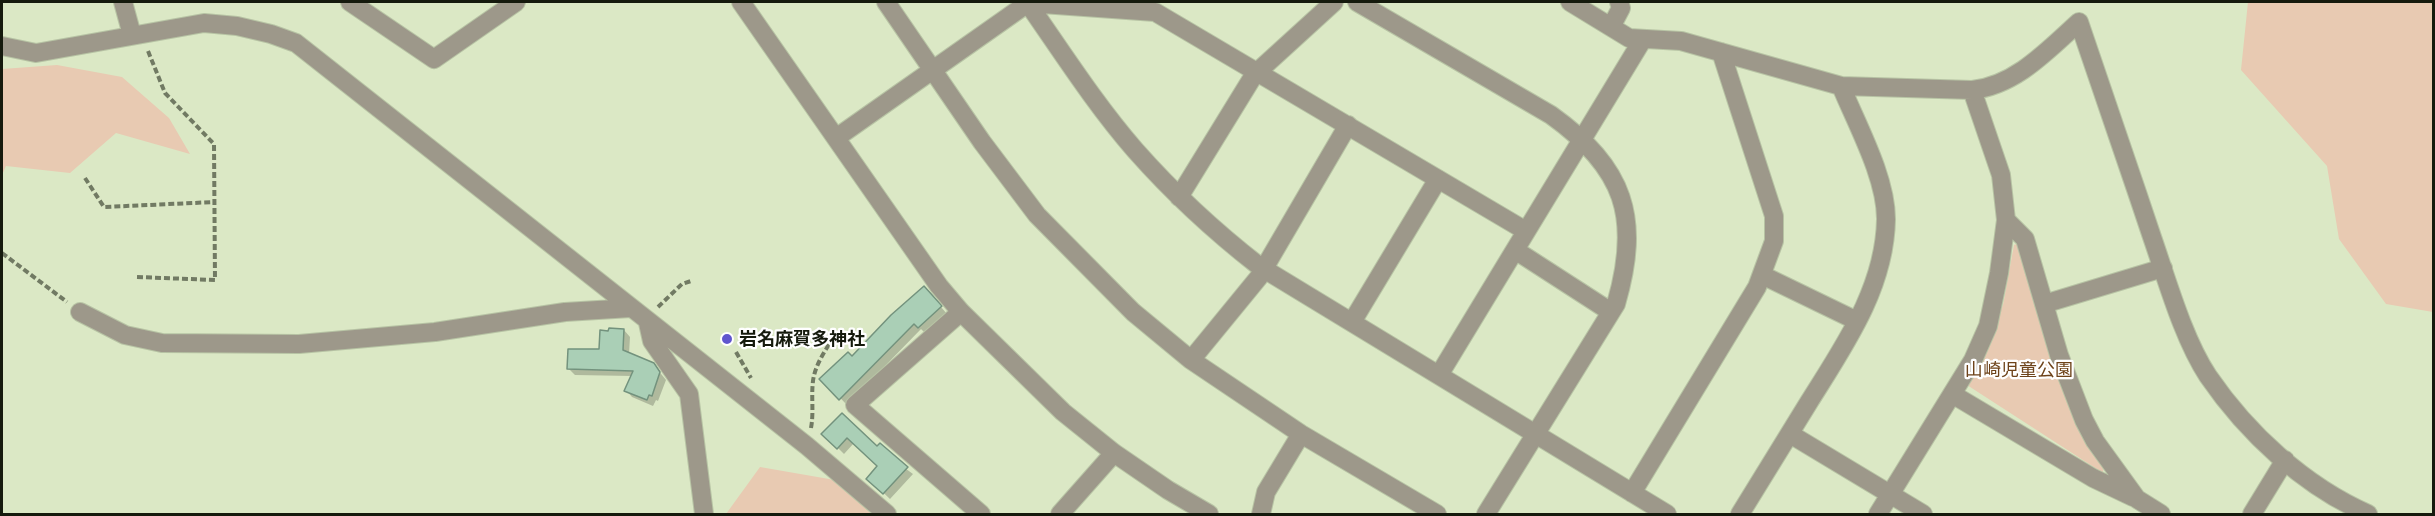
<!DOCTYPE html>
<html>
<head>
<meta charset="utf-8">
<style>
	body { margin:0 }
	#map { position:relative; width:2435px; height:516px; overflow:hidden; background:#dbe8c5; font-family:"Golos Text",sans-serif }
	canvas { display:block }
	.frame { position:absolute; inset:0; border:3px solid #151a0d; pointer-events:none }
</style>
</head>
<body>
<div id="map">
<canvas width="2435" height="516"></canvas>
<div class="frame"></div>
</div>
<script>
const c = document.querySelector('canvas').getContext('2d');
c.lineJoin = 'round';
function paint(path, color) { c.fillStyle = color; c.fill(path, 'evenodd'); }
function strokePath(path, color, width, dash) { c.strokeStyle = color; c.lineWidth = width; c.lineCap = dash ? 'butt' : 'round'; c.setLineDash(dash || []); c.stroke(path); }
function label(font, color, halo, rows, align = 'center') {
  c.font = font + ' "Golos Text","Noto Sans JP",sans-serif'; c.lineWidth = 4.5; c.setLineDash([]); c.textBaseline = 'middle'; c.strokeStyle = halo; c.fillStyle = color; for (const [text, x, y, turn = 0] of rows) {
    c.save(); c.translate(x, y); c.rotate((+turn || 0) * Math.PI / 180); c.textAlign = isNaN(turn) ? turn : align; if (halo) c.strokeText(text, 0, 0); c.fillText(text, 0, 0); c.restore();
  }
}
paint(new Path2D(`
	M2248,2H2433V312L2386,304L2339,239L2327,166L2241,70Z
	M57,65L122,77L169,118L190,154L116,133L70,173L6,166L2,175V69Z
	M2019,243L2104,464L2103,473L1967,385L2003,305L2014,245Z
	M760,467L852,483L892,514H726Z`), '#e8cab2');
paint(new Path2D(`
	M930,294L947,314L925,333L921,329L847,405L822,379L852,358Z
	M624,330L630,337L629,354L653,364L666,380L658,401L656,400L653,406L632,397L626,390L632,376L575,375L569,369L600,350Z
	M842,415L877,448L913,474L890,499L868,478L879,466L854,443L844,454L824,434Z`), '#0003');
const building = new Path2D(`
	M924,286L942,306L918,328L914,324L839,400L819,379L848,352L852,356L891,315Z
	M609,328L624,329L623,350L654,363L660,372L652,396L649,395L647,400L624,391L633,371L567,369L568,349H599L600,330L608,331Z
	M842,413L877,446L880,443L908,467L883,494L866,479L877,466L847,438L837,449L821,434Z`);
paint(building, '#aacfb6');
strokePath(building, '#73927d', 1.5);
const minor = new Path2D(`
	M123,2L132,35
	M350,2L434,59L516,2
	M741,2L939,286L961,312L1063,412L1114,453L1168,490L1209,514
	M886,2L982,142L1037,215L1133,312L1191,360L1301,434L1437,514
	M1027,2C1062,52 1095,104 1135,150C1173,193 1214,231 1259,266L1667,514
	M1357,2L1551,115C1625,168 1641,218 1616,304L1486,514
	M1570,2L1629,38L1681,41L1841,86L1972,90C2015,86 2048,50 2079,22C2103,93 2128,165 2152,237C2167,280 2183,338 2208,376C2247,433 2304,486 2368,514
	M1611,27L1621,8L1619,2
	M2,46L36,53L204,23L237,26L271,34L296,43L807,446L887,514
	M836,138L1028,3L1155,12L1526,231
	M1179,197L1254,75L1334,2
	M2006,220L2025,239L2059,355L2084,420L2095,441L2137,499L2161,514
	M1515,250L1611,312
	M1762,275L1857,321
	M2044,304L2163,268
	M80,312L125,335L162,343L299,344L435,332L565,312L631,308
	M961,312L855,405L981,514
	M1352,322L1438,179
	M648,323L652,341L689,394L704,514
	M1191,360L1259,277L1348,125
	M1439,375L1643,39
	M1952,394L2093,478L2133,497
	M1790,434L1923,514
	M1632,493L1757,287L1774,241V216L1721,52
	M1060,514L1114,453
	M1261,514L1266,492L1301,434
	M1740,514C1763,477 1786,440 1809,402C1844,346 1885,288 1886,219C1886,177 1857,125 1841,86
	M1878,514L1973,360L1988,326L1999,273L2006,220L2001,175L1972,90
	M2252,514L2285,460`);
strokePath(minor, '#b7c3a4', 20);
strokePath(new Path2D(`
	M85,178L104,207L215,202
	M2,253L67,302
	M137,277L215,280L214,144L165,93L148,51
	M658,307L682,284L691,281
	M736,352L751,378
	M811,428C814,412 811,397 813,381C815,365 825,351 833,338`), '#717a63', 4, [6, 3]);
strokePath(minor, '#9d988a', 18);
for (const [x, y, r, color] of [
	[727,339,6,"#6056ce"]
]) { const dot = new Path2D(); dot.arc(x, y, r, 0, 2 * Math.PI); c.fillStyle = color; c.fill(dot); strokePath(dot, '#fff', 2); }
label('bold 18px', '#151a0d', '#fff', [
	["岩名麻賀多神社",739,339]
], 'left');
label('18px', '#6e431a', '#fff', [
	["山崎児童公園",2019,370]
]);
</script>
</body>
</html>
